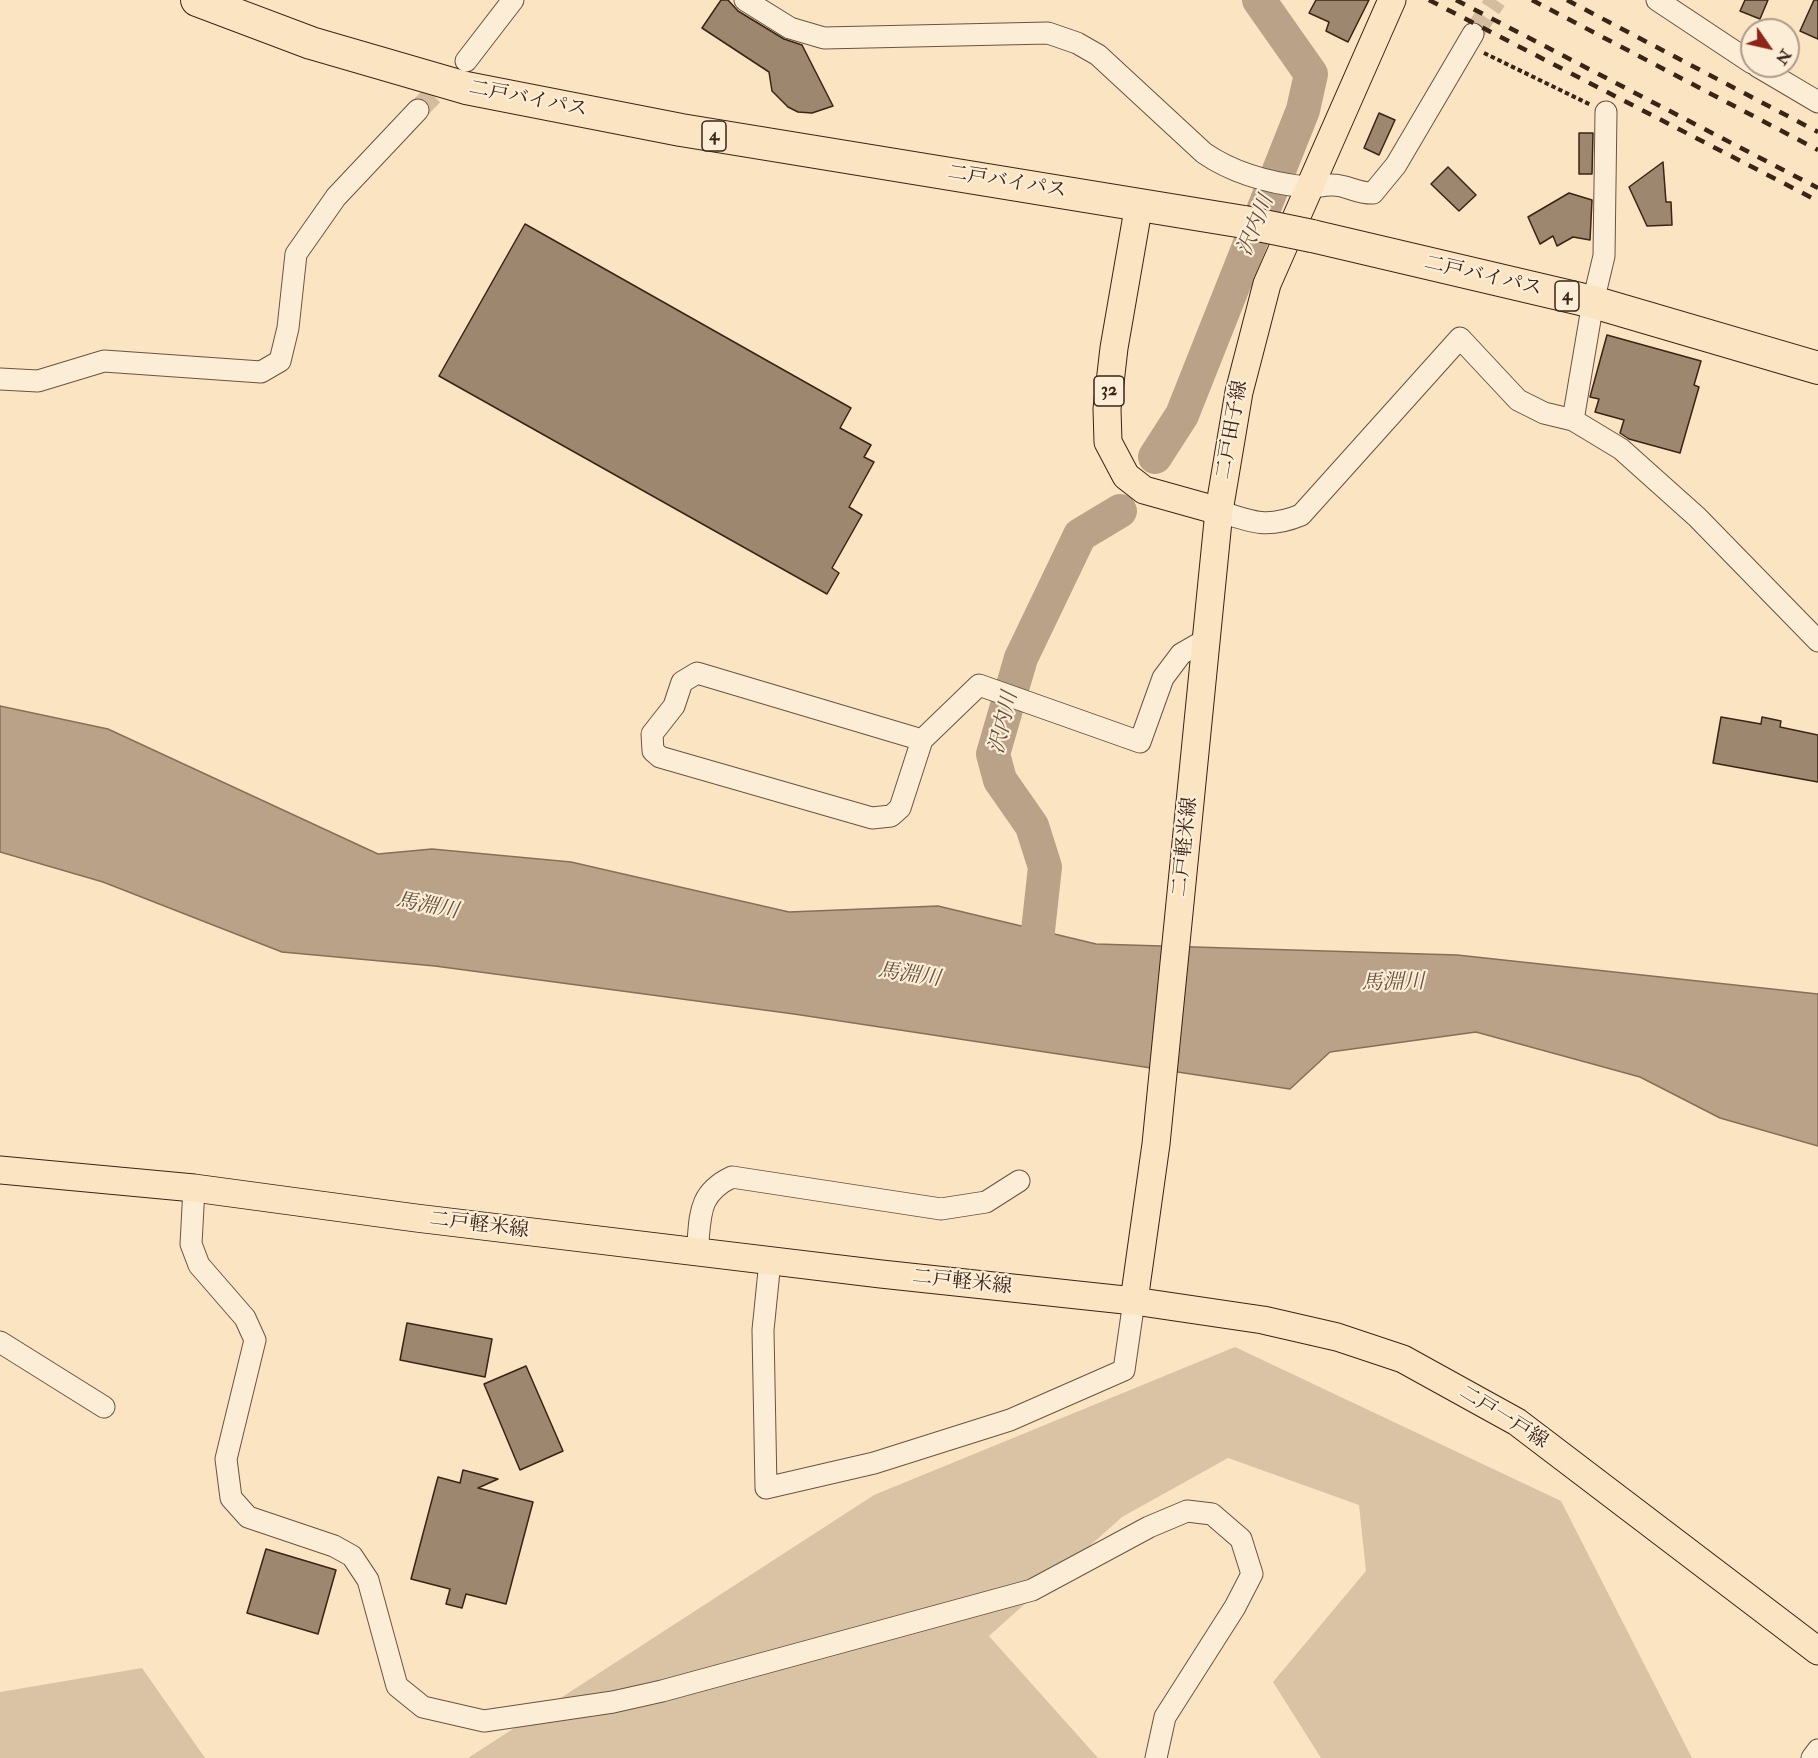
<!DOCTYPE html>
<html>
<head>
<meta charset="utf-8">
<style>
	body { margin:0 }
	#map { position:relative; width:1818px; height:1758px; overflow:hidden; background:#fbe4c1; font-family:"IM FELL Double Pica",serif }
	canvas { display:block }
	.north { position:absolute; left:1740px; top:18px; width:60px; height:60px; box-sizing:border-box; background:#fcedd7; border:2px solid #ae9c8a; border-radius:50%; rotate:124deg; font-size:16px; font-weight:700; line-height:24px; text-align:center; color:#3a2317 }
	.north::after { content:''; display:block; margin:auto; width:21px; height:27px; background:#8f2418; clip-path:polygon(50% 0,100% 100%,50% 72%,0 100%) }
</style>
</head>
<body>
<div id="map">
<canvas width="1818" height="1758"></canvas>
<div class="north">N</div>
</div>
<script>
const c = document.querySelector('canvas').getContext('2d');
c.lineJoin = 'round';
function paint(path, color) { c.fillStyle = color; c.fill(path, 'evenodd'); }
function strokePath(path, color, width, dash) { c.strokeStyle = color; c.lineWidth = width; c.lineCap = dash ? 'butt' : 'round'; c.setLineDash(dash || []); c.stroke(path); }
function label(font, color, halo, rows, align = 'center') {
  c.font = font + ' "IM FELL Double Pica","Noto Serif JP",serif'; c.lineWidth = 4.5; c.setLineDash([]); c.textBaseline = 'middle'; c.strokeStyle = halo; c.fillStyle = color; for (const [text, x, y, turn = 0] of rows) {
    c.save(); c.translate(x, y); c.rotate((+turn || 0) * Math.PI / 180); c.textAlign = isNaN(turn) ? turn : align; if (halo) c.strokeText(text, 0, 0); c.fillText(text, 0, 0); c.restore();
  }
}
paint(new Path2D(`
	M1235,1347L1561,1501L1692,1758H1321L1273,1682L1366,1571L1359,1505L1228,1458L1122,1517L989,1636L1098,1758H468L874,1495Z
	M142,1668L205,1758H0V1692Z`), '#dac3a4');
const water = new Path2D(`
	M0,706L108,729L378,854L432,849L571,862L789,912L938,906L1096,944L1457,955L1818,994V1146L1720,1118L1640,1077L1476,1032L1330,1052L1290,1089L794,1014L435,966L282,952L103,882L0,852Z`);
paint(water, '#b9a287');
strokePath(water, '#866f5a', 1.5);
strokePath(new Path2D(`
	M1155,457L1182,415L1303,110L1311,74L1259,0
	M1033,976L1045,867L1032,826L1000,780L993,754L1021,658L1080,535L1120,511`), '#b9a287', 34);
const building = new Path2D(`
	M721,0H728L738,11L784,39L802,45L833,106L812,113L798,112L788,107L772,91L769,72L702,28Z
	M1316,0H1369L1348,42L1326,31L1329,22L1309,13Z
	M1745,0H1768L1760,19L1740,11Z
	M1814,0H1818V39L1800,31Z
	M1379,113L1395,120L1379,155L1364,148Z
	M1579,133H1593L1592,174H1579Z
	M1663,162L1666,202H1671L1672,225L1647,226L1629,187Z
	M1448,167L1476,195L1459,211L1431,184Z
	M1569,193L1592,200L1590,240L1573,237L1557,246L1553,236L1540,244L1528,217Z
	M525,224L851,408L840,428L871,445L864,457L874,462L849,507L862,515L832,568L839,573L827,594L439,376Z
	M1607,335L1701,361L1694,385L1699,387L1680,453L1629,439L1620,433L1624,420L1595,412L1599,399L1590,397Z
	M1721,717L1761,724L1762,717L1781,721L1780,727L1818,735V782L1713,763Z
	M407,1323L492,1339L485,1377L400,1360Z
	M526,1366L563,1451L520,1470L484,1384Z
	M463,1470L498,1479L478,1488L533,1502L506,1604L466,1594L462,1608L446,1604L450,1589L411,1579L438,1477L460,1483Z
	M266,1549L336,1570L318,1634L247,1613Z`);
paint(building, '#9e876f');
strokePath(building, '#3a2317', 1.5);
strokePath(new Path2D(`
	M1473,34L1496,0
	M418,110L453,74`), '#d4bd9f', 21, [21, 10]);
const minor = new Path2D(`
	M745,0L790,28L824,38L1048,33L1077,43L1098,55L1204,153C1233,173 1270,183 1305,187C1314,189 1323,184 1333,185C1347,185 1358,194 1373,193L1396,165L1473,34
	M1657,0L1752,63
	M466,61L513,0
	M1757,66L1818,102
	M0,379L38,381L104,361L261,372L280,361L288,328L296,254L336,197L418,110
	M1573,420L1593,302L1604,256L1606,112
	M1219,511C1251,522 1267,529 1301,515L1460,338L1518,400L1544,413L1573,420L1621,449L1697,517L1818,641
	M922,740L900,808L891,816L872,818L660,757L653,751L652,734L674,706L682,682L697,673L922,740L979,685L1140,742L1163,678L1181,654L1207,639
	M194,1188L191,1244L199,1265L245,1318L255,1340L226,1459L231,1498L248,1517L334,1546L352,1556L368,1580L397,1686L423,1707L484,1721L613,1702L662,1691L1032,1590L1149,1527L1187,1511L1212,1514L1241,1539L1252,1574L1235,1607L1165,1717L1156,1758
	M697,1252C701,1218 696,1194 732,1177L941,1209L986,1202L1019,1181
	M770,1261L763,1330L766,1488L874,1463L1010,1420L1124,1370L1134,1301
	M0,1342L104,1407
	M1812,1758L1818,1750`);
const major = new Path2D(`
	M1139,204L1114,348L1107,409L1108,442L1126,476L1144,490L1219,511
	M0,1170L194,1188L416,1218L881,1274L1134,1301L1263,1320L1337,1337L1403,1359L1517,1422L1818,1651
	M1134,1301L1156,1144L1219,511L1239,392L1267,284L1392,0`);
const highway = new Path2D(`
	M197,0L311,43L466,88L681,130L1244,222
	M1312,236L1593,302L1818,368`);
strokePath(minor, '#6a5342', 23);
strokePath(major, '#3a2317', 29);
strokePath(highway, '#3a2317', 34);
strokePath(new Path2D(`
	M1484,53L1591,105`), '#3a2317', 4, [4.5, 3]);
strokePath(minor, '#fcedd7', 21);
strokePath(major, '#fbe4c1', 27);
strokePath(highway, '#fbe4c1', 32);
strokePath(new Path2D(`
	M1429,0L1818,201
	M1456,0L1818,188
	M1532,0L1818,150
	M1567,0L1818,132`), '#3a2317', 4.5, [10, 10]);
const highwayBridge = new Path2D(`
	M1244,222L1312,236`);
strokePath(highwayBridge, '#3a2317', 34, []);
strokePath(highwayBridge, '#fbe4c1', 32);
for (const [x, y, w] of [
	[714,136,24],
	[1567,296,24],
	[1109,391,30]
]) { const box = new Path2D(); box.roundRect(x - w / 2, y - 15, w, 30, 4.5); c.fillStyle = '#fcedd7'; c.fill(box); strokePath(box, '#3a2317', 1.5); }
label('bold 18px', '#3a2317', null, [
	["4",714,136],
	["4",1567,296],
	["32",1109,391]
]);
label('20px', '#3a2317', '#fcedd7', [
	["二戸バイパス",528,100,11],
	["二戸バイパス",1007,183,9],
	["二戸バイパス",1483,277,13],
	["二戸田子線",1233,430,-80],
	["二戸軽米線",1186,847,-84],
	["二戸軽米線",479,1226,7],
	["二戸軽米線",962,1283,6],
	["二戸一戸線",1503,1418,32]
]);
label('italic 21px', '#664f3e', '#fcedd7', [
	["沢内川",1257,226,-68],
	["沢内川",1005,723,-77],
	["馬淵川",427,907,11],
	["馬淵川",909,976,8],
	["馬淵川",1393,984,-1]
]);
</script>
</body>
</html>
